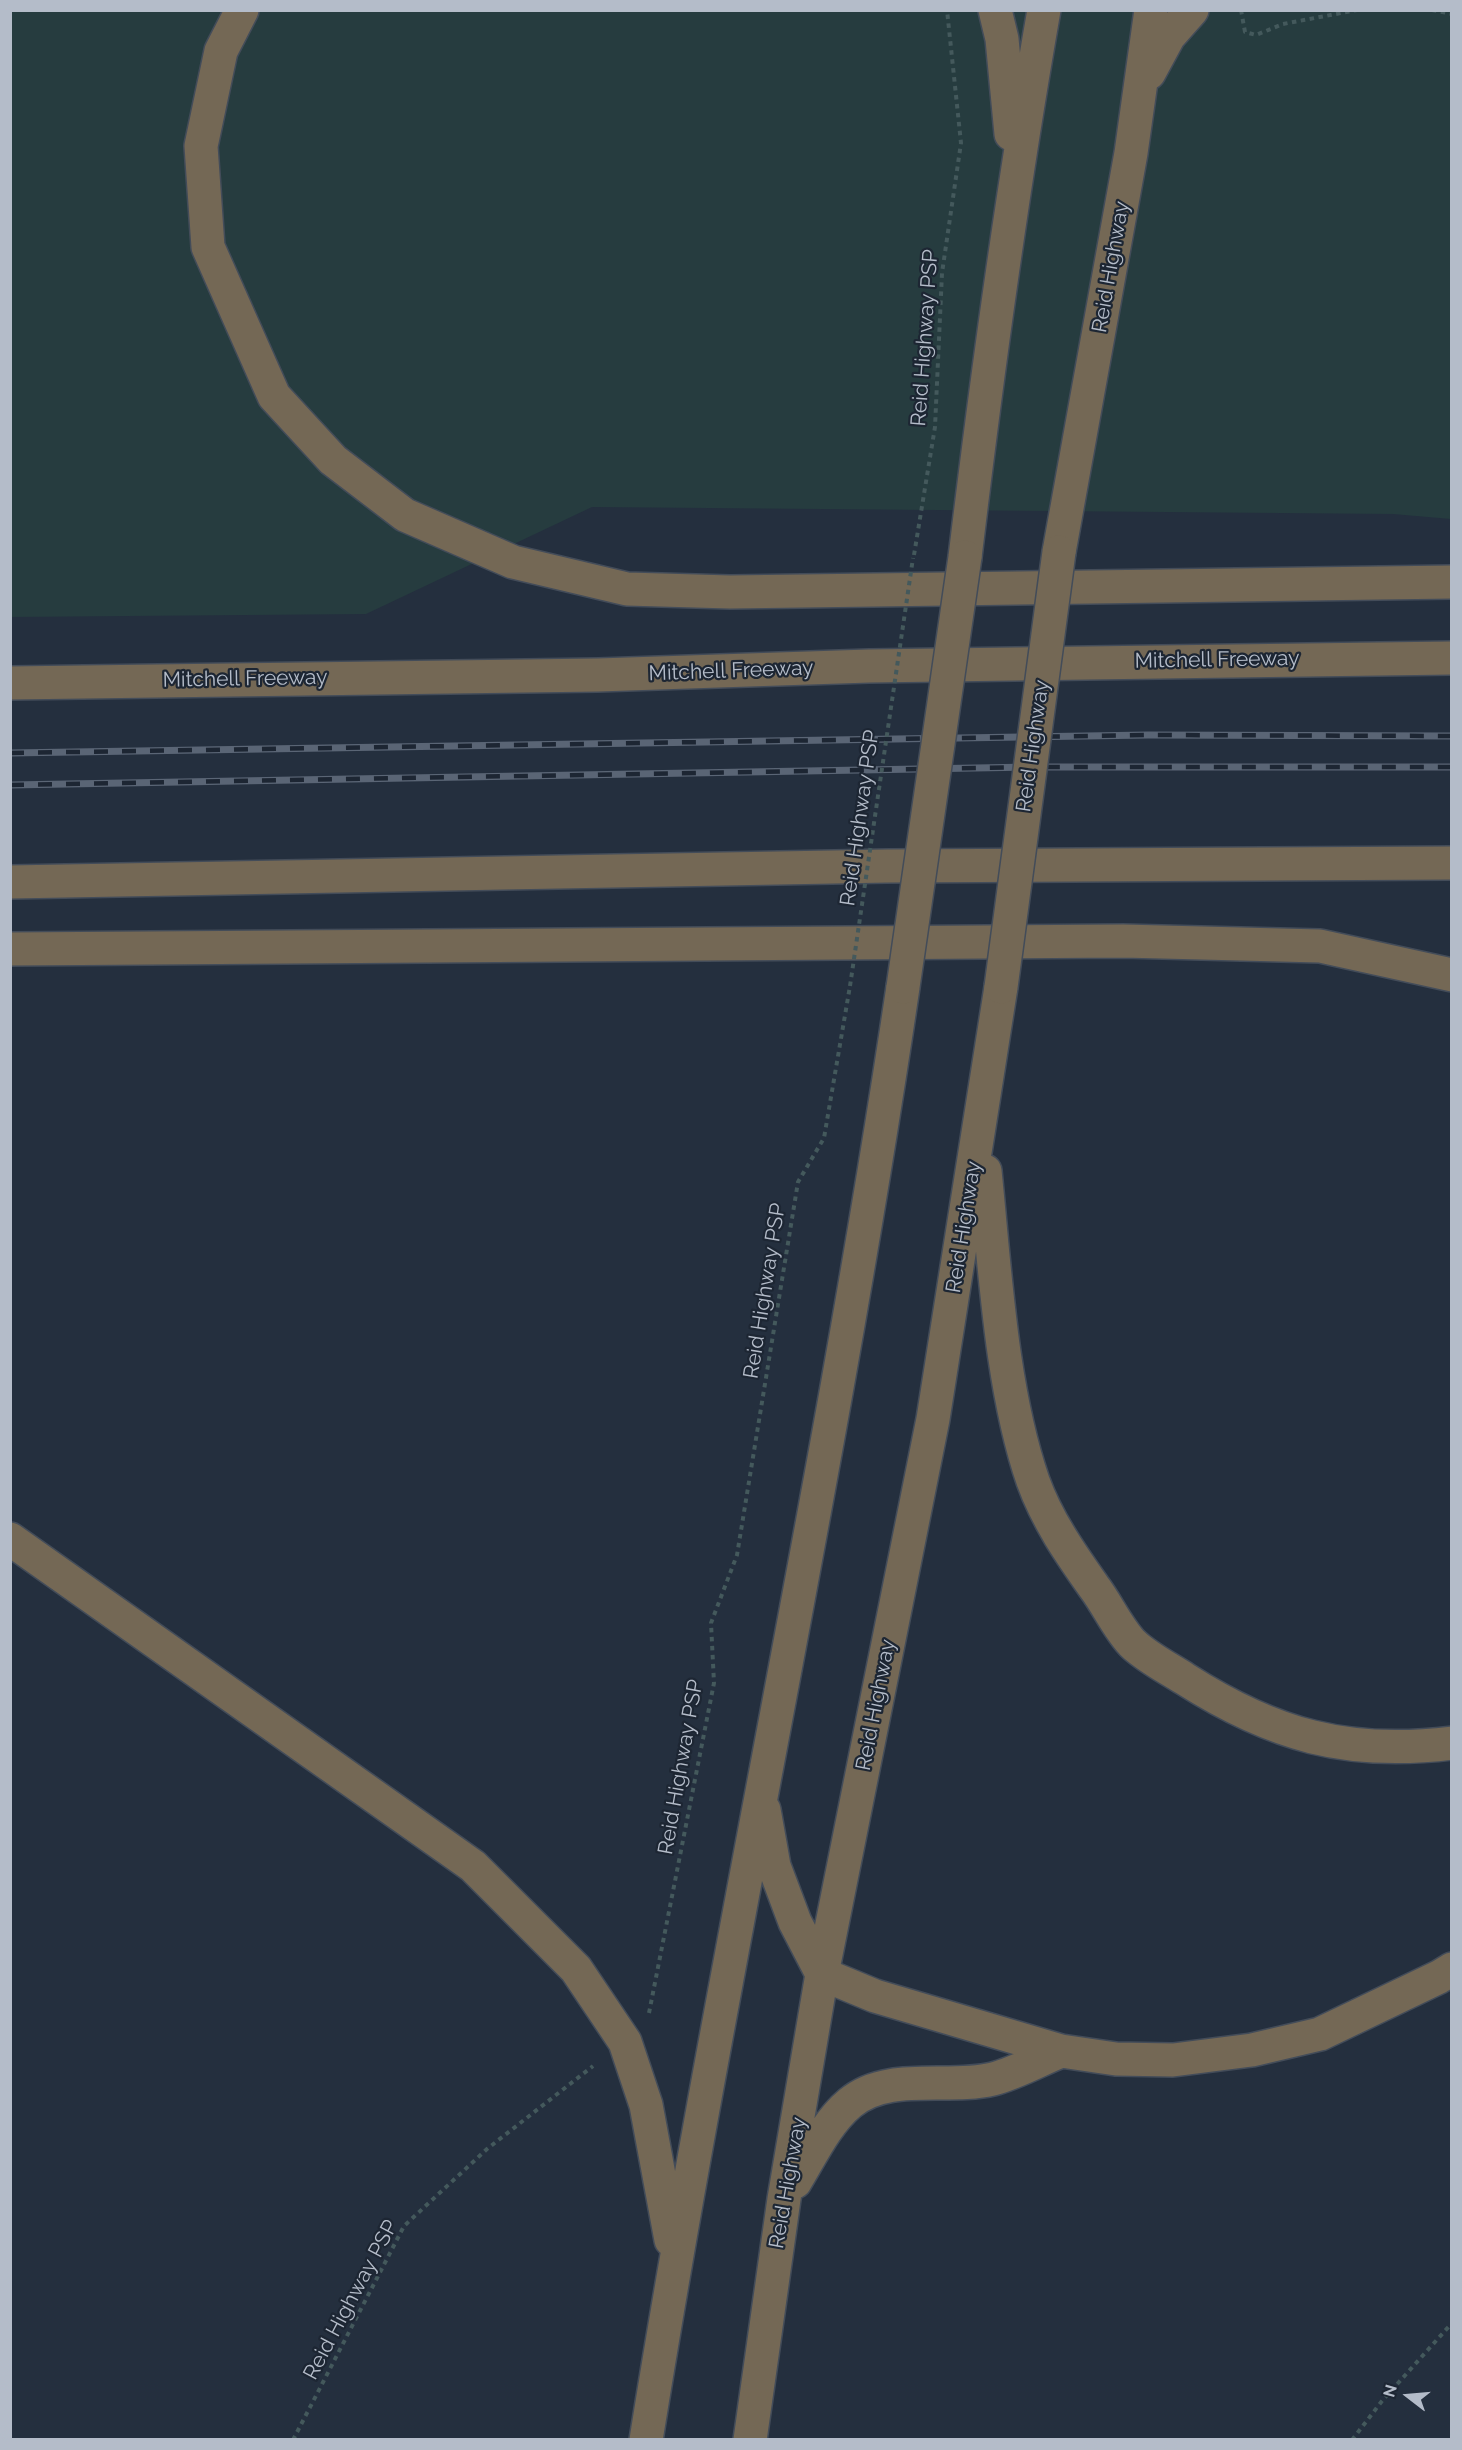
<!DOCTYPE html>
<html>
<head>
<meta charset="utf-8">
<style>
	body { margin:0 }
	#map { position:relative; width:1462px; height:2450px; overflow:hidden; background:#242f3e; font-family:Raleway,sans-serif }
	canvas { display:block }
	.frame { position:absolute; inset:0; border:12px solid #b4bcc9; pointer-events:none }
	.north { position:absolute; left:1378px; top:2366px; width:60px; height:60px; -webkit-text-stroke:4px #1d2633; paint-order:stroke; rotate:286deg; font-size:16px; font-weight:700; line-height:24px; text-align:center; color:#b4bcc9 }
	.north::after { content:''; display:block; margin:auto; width:21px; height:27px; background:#b4bcc9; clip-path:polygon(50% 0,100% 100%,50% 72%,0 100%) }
</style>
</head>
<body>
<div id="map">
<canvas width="1462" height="2450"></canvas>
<div class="frame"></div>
<div class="north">N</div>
</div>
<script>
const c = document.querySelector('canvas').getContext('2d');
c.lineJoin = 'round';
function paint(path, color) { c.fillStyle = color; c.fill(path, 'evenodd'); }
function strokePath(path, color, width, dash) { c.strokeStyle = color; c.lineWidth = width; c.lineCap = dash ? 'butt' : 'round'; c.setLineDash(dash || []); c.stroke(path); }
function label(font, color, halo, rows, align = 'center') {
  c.font = font + ' Raleway,sans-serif'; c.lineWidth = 4.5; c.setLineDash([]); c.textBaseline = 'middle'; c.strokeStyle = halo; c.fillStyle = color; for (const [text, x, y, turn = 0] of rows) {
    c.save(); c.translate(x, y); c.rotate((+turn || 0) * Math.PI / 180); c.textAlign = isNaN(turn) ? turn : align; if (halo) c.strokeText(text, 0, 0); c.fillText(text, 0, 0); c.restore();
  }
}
paint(new Path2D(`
	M10,11H1451V519L1393,514L592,507L366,614L11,617Z`), '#263c3f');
const highway = new Path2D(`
	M242,10L221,51L201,146L208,247L274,396L333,460L405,515L513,562L627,589L730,592L1452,582
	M995,10L1002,39L1011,134
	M1149,73L1169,36L1192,10
	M1059,552L1131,153L1151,10
	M965,557C987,374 1012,192 1044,10
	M10,683L598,675L869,666L1452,658
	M10,882L888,866L1452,863
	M10,949L1123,941L1320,946L1452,975
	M985,1171C995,1269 1001,1388 1033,1481C1047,1520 1070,1553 1094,1587C1107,1604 1117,1627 1132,1643C1146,1657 1168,1668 1185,1679C1273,1735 1347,1756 1452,1743
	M10,1539L473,1866L576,1969L625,2042L646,2105L671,2240
	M764,1810L774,1866L795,1922L822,1974L875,1996L1061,2051L1116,2059L1173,2060L1252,2050L1320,2034L1439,1977L1452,1969
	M795,2182C811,2156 826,2123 850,2103C888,2071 948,2090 993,2079C1016,2073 1039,2060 1061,2051
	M646,2440C724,1954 831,1473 903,987
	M750,2440L784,2199L822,1974L933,1419L1001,987`);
strokePath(highway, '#434c59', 36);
strokePath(new Path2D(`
	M1241,10L1245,32L1256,35L1283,24L1357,10
	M1432,10L1452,14
	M914,555L935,427L942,273L961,143L947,10
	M649,2013L714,1683L711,1623L737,1555L798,1182L824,1138L850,986
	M293,2440L404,2226L487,2149L593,2066
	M1352,2440L1382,2401L1452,2323`), '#44595c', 4, [4.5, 4.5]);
strokePath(highway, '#746855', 33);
const rail = new Path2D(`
	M10,753L1148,735L1452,736
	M10,785L1032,767H1452`);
strokePath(rail, '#5a6575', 7);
strokePath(rail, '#1d2633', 4.5, [14]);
const highwayBridge = new Path2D(`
	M903,987L965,557
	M1001,987L1059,552`);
strokePath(highwayBridge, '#434c59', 36, []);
strokePath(new Path2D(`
	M850,986L913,558`), '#44595c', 4, [4.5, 4.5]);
strokePath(highwayBridge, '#746855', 33);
label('21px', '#b4bcc9', '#1d2633', [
	["Reid Highway",1111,267,-80],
	["Reid Highway PSP",925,338,-86],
	["Mitchell Freeway",1217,660,-1],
	["Mitchell Freeway",731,671,-2],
	["Mitchell Freeway",245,679,-1],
	["Reid Highway",1033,746,-82],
	["Reid Highway PSP",860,818,-82],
	["Reid Highway",964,1227,-81],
	["Reid Highway PSP",765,1291,-81],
	["Reid Highway",876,1705,-79],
	["Reid Highway PSP",681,1767,-80],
	["Reid Highway",788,2183,-80],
	["Reid Highway PSP",351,2300,-62]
]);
</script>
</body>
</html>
